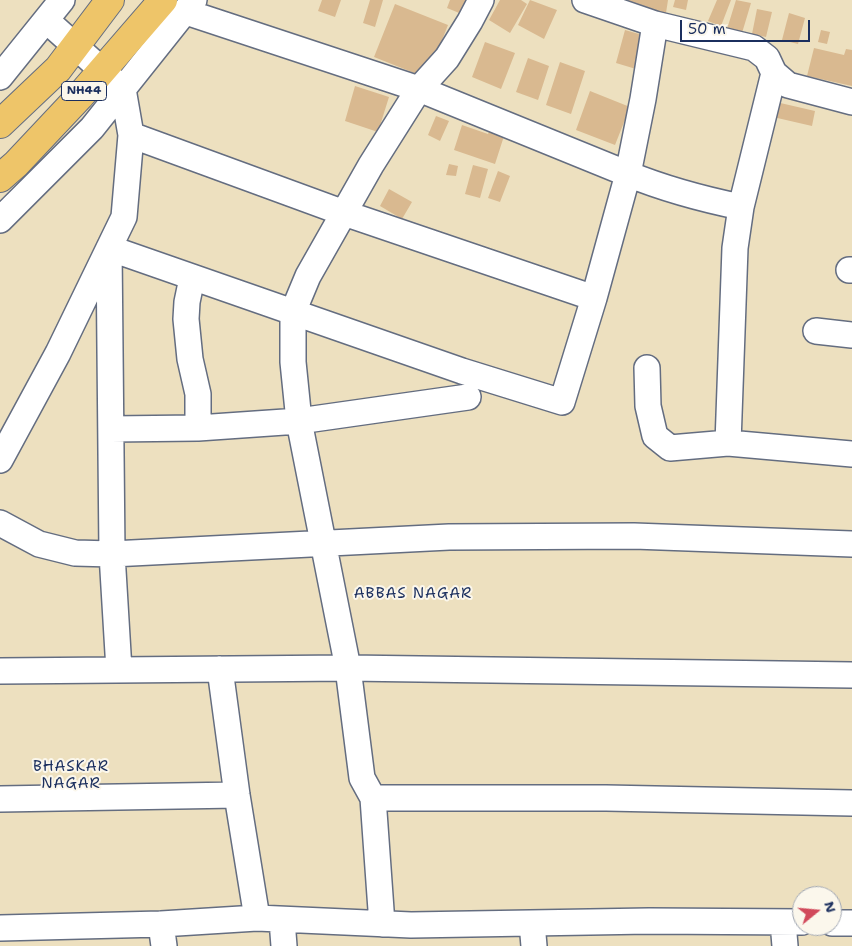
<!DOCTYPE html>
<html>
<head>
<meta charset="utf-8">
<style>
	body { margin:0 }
	#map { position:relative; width:852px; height:946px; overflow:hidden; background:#ede0bf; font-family:"Shantell Sans",sans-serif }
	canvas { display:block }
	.north { position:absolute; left:792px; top:886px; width:50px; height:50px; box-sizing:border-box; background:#fbf7ec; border:1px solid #a1a7b3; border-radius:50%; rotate:73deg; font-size:14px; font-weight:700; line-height:20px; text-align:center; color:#1b2f5e }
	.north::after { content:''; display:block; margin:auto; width:18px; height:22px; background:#d1495b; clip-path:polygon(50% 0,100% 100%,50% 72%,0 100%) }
	.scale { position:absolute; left:680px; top:20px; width:130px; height:22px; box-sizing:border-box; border:2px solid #1b2f5e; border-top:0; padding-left:6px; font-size:15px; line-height:18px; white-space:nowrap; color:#1b2f5e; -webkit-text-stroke:4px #fbf7ec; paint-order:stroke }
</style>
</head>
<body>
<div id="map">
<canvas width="852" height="946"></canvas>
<div class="north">N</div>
<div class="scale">50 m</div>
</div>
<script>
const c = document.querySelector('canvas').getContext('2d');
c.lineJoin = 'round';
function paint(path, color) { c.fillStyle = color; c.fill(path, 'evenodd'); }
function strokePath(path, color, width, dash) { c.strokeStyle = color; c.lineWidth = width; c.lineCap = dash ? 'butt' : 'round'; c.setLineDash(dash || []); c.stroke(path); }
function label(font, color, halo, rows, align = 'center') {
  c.font = font + ' "Shantell Sans",sans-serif'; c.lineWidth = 4; c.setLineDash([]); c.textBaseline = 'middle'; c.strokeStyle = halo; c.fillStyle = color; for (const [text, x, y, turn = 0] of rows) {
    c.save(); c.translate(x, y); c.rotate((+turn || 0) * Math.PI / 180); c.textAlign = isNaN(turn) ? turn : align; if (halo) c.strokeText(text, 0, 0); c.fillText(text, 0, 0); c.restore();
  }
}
paint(new Path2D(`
	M322,0H341L335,17L318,11Z
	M370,0H383L375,27L363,23Z
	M450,0H476L469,17L447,8Z
	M500,0H521L527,4L510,33L489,20Z
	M530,0L557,10L544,39L518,25Z
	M628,0H668L666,13L627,5Z
	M675,0H688L686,10L673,7Z
	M717,0H731L721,26L708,21Z
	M736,0L751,3L742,33L727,29Z
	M395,4L448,25L427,78L374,57Z
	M757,9L772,12L766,37L752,34Z
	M789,13L805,18L798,44L782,40Z
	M625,30L646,36L636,69L616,63Z
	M821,30L830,32L827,44L818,42Z
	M485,42L515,53L501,89L472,77Z
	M814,48L844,55L846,49L852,50V86L807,76Z
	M528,58L549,66L538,100L516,92Z
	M560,62L585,71L571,114L546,105Z
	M355,86L389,97L378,132L345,121Z
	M590,91L630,107L615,145L576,130Z
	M776,102L815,111L812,126L773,117Z
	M436,116L449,121L440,141L428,135Z
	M462,125L488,134L489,132L504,136L495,164L454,150Z
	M449,164L458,166L456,176L446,175Z
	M473,165L488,169L480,198L465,194Z
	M498,171L510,176L500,202L488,198Z
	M389,189L412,202L402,219L380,206Z`), '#d9b990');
const minor = new Path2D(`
	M585,0L655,24L643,99L628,174C665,189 702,199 741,207
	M655,24L754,48L767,58L774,73L788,85L852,102
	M0,77L62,0
	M131,135L344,213L594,298
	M0,220L92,128L194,0
	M849,270H852
	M192,278L187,302L186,319L190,359L198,394V428
	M816,331L852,335
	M647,368L648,406L655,436L670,448L728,443L852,454
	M111,429L198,428L299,421L468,397
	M728,443L735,248L741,207L774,73
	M0,460L58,353L124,217L131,135L123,89L46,20
	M0,523L39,544L75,553L112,554L449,537L634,536L852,544
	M220,669L237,795L257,918
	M119,670L112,554L109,248L462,371L562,402L594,298L628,174L419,89L186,12
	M0,671L348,668L852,675
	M373,798H606L852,803
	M0,799L237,795
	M282,920L284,946
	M783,922L785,946
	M532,923L534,946
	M832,923H852
	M161,924L164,946
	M382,924L373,798L362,778L348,668L299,421L293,362V312L308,276L371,165L419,89L447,58L470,21L481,0
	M0,928L161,924L257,918L411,925L649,921L802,922`);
const highway = new Path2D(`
	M0,124L58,69L110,0
	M0,178L16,164L80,96L163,0`);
strokePath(minor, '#646d80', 28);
strokePath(highway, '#646d80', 30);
strokePath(minor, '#fff', 25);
strokePath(highway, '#eec569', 28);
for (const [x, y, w] of [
	[84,91,45]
]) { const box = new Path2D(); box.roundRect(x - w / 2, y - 9.5, w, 19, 4); c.fillStyle = '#fbf7ec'; c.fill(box); strokePath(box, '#1b2f5e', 1); }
label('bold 12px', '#1b2f5e', null, [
	["NH44",84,91]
]);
c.letterSpacing = '1px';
label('15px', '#1b2f5e', '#fbf7ec', [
	["ABBAS NAGAR",413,594],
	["BHASKAR",71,767],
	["NAGAR",71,784]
]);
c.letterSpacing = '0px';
</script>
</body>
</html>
